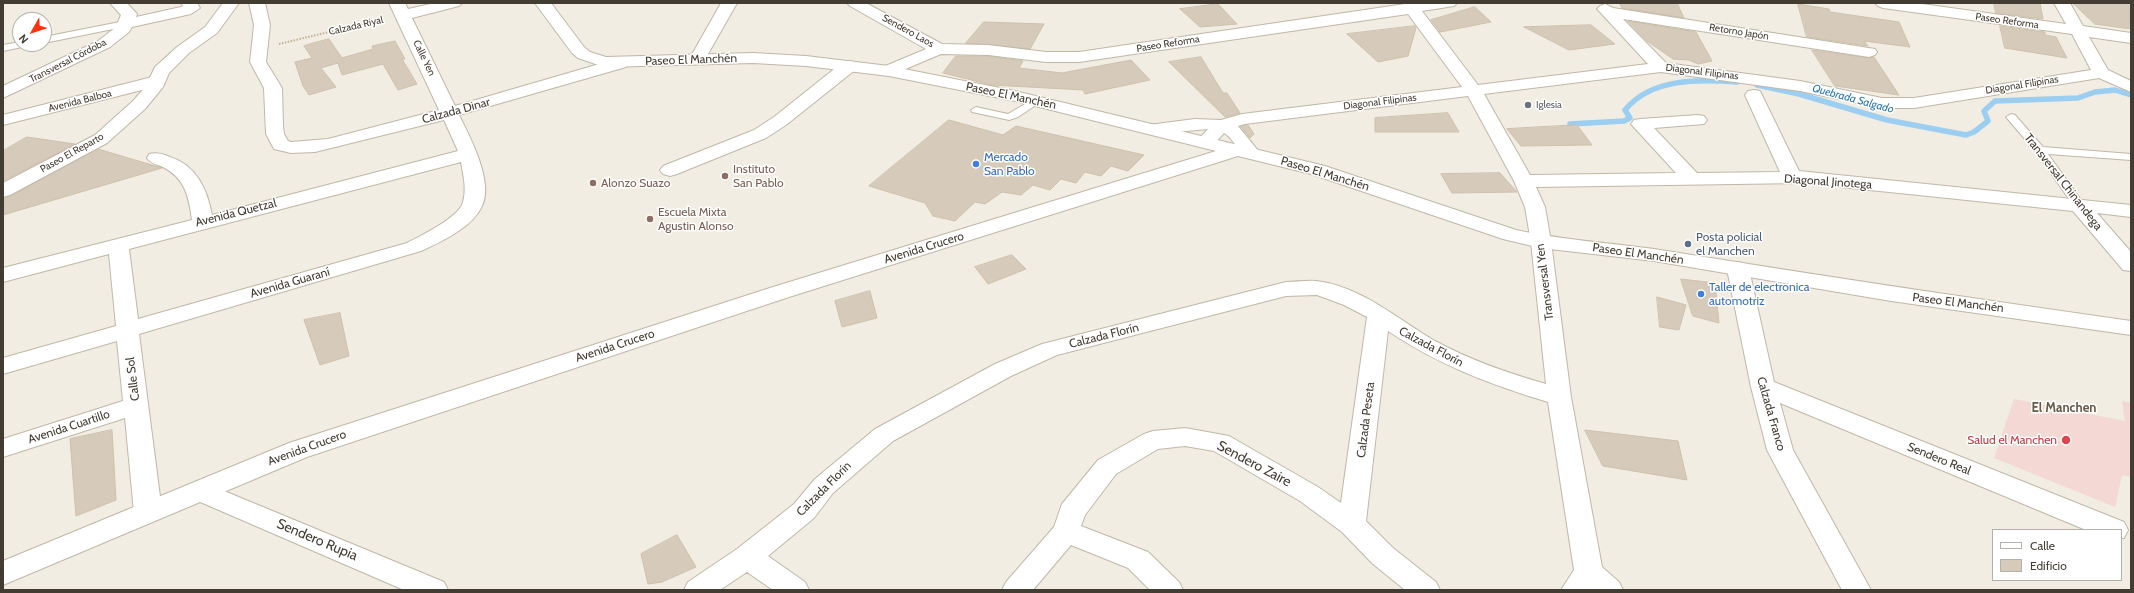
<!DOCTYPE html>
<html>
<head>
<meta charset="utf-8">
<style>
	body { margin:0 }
	#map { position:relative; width:2134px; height:593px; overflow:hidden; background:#f1ede2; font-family:Cabin,sans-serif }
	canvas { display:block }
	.frame { position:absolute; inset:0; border:4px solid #433c32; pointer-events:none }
	.legend { position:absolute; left:1992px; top:529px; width:130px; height:52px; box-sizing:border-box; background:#fff; border:1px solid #b4b1ad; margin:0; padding:5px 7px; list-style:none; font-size:12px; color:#433c32 }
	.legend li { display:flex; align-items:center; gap:8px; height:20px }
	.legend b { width:20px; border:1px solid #b4b1ad }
	.north { position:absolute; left:12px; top:12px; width:40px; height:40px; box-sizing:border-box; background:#fff; border:1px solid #b4b1ad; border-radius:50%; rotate:231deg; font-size:11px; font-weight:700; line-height:16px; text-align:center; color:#433c32 }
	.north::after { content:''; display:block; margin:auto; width:14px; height:18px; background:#ff300b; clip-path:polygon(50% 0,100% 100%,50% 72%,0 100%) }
</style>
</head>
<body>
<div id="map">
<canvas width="2134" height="593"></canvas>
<div class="frame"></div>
<ul class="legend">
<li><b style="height:5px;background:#fff"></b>Calle</li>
<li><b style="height:11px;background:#d6cbba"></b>Edificio</li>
</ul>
<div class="north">N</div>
</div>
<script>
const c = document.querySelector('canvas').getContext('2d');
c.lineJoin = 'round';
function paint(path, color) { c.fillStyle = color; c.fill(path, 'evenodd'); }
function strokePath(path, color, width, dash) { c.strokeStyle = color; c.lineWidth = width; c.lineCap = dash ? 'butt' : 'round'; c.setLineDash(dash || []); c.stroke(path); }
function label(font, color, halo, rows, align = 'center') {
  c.font = font + ' Cabin,sans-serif'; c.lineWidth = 3; c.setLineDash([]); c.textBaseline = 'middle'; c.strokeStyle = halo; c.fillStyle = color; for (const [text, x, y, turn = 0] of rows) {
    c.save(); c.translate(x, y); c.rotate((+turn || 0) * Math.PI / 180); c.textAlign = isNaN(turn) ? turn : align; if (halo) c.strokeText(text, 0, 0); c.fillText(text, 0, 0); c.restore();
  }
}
paint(new Path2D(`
	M2014,399L2125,421L2122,401L2131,403V477L2122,475L2115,507L1994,458Z`), '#f3d8d4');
strokePath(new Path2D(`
	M1757,85L1799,94L1887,120L1966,135L1974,132L1988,121L1984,111L1995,101L2078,98L2095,92L2115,90L2131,95
	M1570,124L1624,121L1630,118L1625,110C1651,78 1699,79 1737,82`), '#9bcef1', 5.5);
const building = new Path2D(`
	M1620,3H1677L1684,18L1622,8Z
	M1994,3H2040L2043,19L1996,13Z
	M2073,3H2131V29L2095,24Z
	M1218,4L1237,24L1200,27L1180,9Z
	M1798,4L1829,9L1830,12L1899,22L1910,47L1864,41L1868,46L1807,37Z
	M1475,7L1491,22L1440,32L1431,20Z
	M1628,21L1696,32L1712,61L1698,64L1689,60L1673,59L1647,41Z
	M984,22L1044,24L1030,49L966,43Z
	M1591,25L1615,44L1569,50L1524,27Z
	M1415,26L1416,28L1408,56L1378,62L1347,34Z
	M2000,26L2045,32V35L2056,37L2067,58L2005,48Z
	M329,39L342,58L373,49L372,46L395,41L405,59H402L417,84L398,90L383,64L342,75L338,63L321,68L336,87L309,95L303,86L295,62L312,58L304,46Z
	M1812,50L1869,58L1874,57L1899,95L1835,86Z
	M956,56H988L1023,61L1019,68L1062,73L1131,60L1150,80L1085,94L1083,90L992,85L943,73Z
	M1201,57L1223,93H1227L1240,113L1225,117L1169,62Z
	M1448,113L1459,132H1375V118Z
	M949,120L1003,135L1016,126L1144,155L1128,171L1111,166L1101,176L1085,172L1076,183L1061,179L1050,190L1033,185L1021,195L1002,192L985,204L975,202L955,221L933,216L925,203L869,186Z
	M1248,125L1254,134L1250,138L1241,127Z
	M1577,125L1592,145L1521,146L1507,129Z
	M27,137L75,144L3,181V151Z
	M98,149L162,168L3,215V198L11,196Z
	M1500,173L1517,192L1452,193L1441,174Z
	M1012,255L1026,269L988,284L975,267Z
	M1681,279L1715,283L1719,323L1693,316Z
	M870,291L877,318L842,327L835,301Z
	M1657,297L1686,305L1679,330L1660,327Z
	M340,313L349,356L320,365L304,320Z
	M112,430L116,500L76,516L70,439Z
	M1585,430L1678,441L1687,480L1603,466Z
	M677,535L696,567L662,582L648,584L641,554Z`);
paint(building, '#d6cbba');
strokePath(building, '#cec0aa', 1);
const service = new Path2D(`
	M125,21L130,24L128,26L44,43V37Z
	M20,42V44H29L27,46L3,51V45Z
	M1035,98L1040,101L1039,103L1018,117L1009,120L972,112L971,110L976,107L1008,114Z
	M2011,114L2015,115L2043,147L2131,154V160L2048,154L2086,207L2084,209H2076L2036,152L2006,117Z`);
const minor = new Path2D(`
	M110,3H127L137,14L136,17L181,7L183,6L181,3H197L200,8L191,14L132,27L129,32L110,47L3,98V86L98,41L116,27L121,15Z
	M249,3H265L270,25L266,62L282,88L283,125L284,134L288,141L291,142L328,139L439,110L389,3H405L408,9L435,3H462L459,6L412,18L455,106L620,58L626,59L628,63L626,67L459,115C470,137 494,182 482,206C473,227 441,242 421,251L139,334L162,512L158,519L148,522L138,519L134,512L125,418L3,457V439L123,401L117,341L3,374V358L116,326L109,254L3,282V268L192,220C189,197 185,178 163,167C157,164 151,164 147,158L149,154C157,152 163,154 170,157C197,166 207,189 212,215L458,151L444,120L315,152L291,153L274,149L266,134L264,88L250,62L254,25ZM461,162C463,175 467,188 463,202C460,217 420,236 407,243L138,319L129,249Z
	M721,3H737L704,61H692L690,58Z
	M847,3H866L942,44L988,45L1046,52H1079L1412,3H1457L1454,6L1422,11L1478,85L1648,64L1600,12L1597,9L1600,6L1605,4L1613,8L1875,49L1877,52L1875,55L1869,57L1623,19L1666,63L1800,81L1882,98H1914L2091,70L2072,34L1883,8L1878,6L1875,3H1915L2066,24L2054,3H2070L2083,26L2131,33V43L2089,37L2108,70L2131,81V92L2099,78L1914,108H1882L1800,91L1661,72L1484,94L1530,175L1676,173L1631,124L1634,120L1640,119L1698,115L1704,116L1707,120L1704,124L1654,128L1697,173L1780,172L1745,95L1748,91L1754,90L1760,91L1799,171L2131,205V217L2097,213L2131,252V271L2123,270L2073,211L1802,183L1536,187L1545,207L1551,242L1571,397L1602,567L1619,582L1623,590H1561L1574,570L1548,402C1489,384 1439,365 1388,331L1366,521L1393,548L1436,582L1440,590H1405L1373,564L1342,532L1300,501L1214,451L1185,446L1158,449L1116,474L1085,515L1081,526L1148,552L1179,582L1183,590H1150L1128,568L1071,545L1033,590H1002L1006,582L1054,527L1062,504L1098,460L1144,434L1153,431L1185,428L1229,436L1318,487L1341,503L1367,317L1344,305L1317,295L1286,296L1057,355L1011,376L893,441L833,493L814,518L768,556L805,582L809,590H773L747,572L720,590H684L688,582L737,549L794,504L815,479L875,429L995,364L1042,344L1286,282C1296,282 1306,280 1316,281C1361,286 1397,319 1435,341C1470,360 1507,373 1546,384L1531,242L1525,207L1514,181L1468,96L1245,124L1238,126L1260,153L1258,157C1239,162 1238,141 1224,133C1216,142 1211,149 1198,146L1196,142L1208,129L1154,134L1148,133L1145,129L1148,125L1195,119L1221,120L1242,114L1462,87L1408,14L1079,62H1046L988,55L941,54L889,76L883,75L881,71L883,67L926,49L850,6Z
	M849,61L855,62L857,66L855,70L786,125L766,138L677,174L670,176L663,174L660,170L663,166L754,130L774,117L843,62Z
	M156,76L162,77L164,81L162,85L3,125V115Z
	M1738,262L1746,264L1749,269L1774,382L2124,522L2128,530L2124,538H2121V530H2086L1780,403L1793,450L1871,590H1842L1767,450L1751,387L1727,269L1730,264Z
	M200,481L444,582L448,590H404L191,498L187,491L191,484Z`);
const tertiary = new Path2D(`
	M223,3H239L217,33L189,53L169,73L163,87L145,109L107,143L10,195L3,197V183L95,135L133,101L146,86L155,67L177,47L205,27Z
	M535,3H551L584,47L590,52L606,57L753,53L806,56L889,66L1015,91L1325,166L1516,230C1566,241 1617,243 1667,251C1822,276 1976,299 2131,321V335L1891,301L1654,261L1541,248L1503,239L1311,174L1238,156L789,297L307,457L3,585V561L289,443L773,287L1216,151L1015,101L889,76L806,66L753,63L604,67L578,58L572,53Z`);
strokePath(service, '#c0b7a7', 2);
strokePath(minor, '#c0b7a7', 2);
strokePath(tertiary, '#c0b7a7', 2);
strokePath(new Path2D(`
	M279,44L383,19`), '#bfb095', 2, [1.5, 1.5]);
paint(service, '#fff');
paint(minor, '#fff');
paint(tertiary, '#fff');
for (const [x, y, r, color] of [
	[1528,105,4,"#6b7280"],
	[976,164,4,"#3f7fe0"],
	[725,176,4,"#8d6e63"],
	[593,183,4,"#8d6e63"],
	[650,219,4,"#8d6e63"],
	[1688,244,4,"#5c6f8a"],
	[1701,294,4,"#3f7fe0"],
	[2066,440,5,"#e0444e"]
]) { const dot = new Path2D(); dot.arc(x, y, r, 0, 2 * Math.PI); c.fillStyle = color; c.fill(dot); strokePath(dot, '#fff', 1.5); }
label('10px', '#433c32', '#fff', [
	["Paseo Reforma",2007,21,8],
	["Calzada Riyal",356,26,-13],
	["Sendero Laos",908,31,29],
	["Retorno Japón",1739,32,9],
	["Paseo Reforma",1168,44,-9],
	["Calle Yen",424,58,64],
	["Transversal Córdoba",68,61,-27],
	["Diagonal Filipinas",1702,72,7],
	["Diagonal Filipinas",2022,85,-9],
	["Avenida Balboa",80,101,-14],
	["Diagonal Filipinas",1380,102,-7],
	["Paseo El Reparto",72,153,-29]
]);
label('10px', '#5b616d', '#fff', [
	["Iglesia",1536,105]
], 'left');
label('italic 11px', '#2a77b0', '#fff', [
	["Quebrada Salgado",1853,99,15]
]);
label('12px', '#433c32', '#fff', [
	["Paseo El Manchén",691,60,-2],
	["Paseo El Manchén",1011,96,12],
	["Calzada Dinar",456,111,-15],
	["Paseo El Manchén",1325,174,17],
	["Diagonal Jinotega",1828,182,4],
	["Transversal Chinandega",2063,182,52],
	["Avenida Quetzal",236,213,-14],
	["Avenida Crucero",924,248,-17],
	["Paseo El Manchén",1638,254,8],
	["Transversal Yen",1545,282,-97],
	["Avenida Guaraní",290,283,-16],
	["Paseo El Manchén",1958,303,7],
	["Calzada Florín",1104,336,-14],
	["Avenida Crucero",615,346,-18],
	["Calzada Florín",1431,347,28],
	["Calle Sol",133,379,-97],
	["Calzada Franco",1771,414,74],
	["Calzada Peseta",1366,420,-83],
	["Avenida Cuartillo",69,427,-18],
	["Avenida Crucero",307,448,-20],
	["Sendero Real",1939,459,22],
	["Calzada Florín",824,489,-45]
]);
label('12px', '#366cbe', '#fff', [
	["Mercado",984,157],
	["San Pablo",984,171],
	["Taller de electronica",1709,287],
	["automotriz",1709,301]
], 'left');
label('12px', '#785e54', '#fff', [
	["Instituto",733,169],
	["San Pablo",733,183],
	["Alonzo Suazo",601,183],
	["Escuela Mixta",658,212],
	["Agustin Alonso",658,226]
], 'left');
label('12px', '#4e5e75', '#fff', [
	["Posta policial",1696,237],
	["el Manchen",1696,251]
], 'left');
label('12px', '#be3a42', '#fff', [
	["Salud el Manchen",2057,440]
], 'right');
label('bold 13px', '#665a49', '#fff', [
	["El Manchen",2064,408]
]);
label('14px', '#433c32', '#fff', [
	["Sendero Zaire",1254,464,28],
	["Sendero Rupia",317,540,23]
]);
</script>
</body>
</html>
